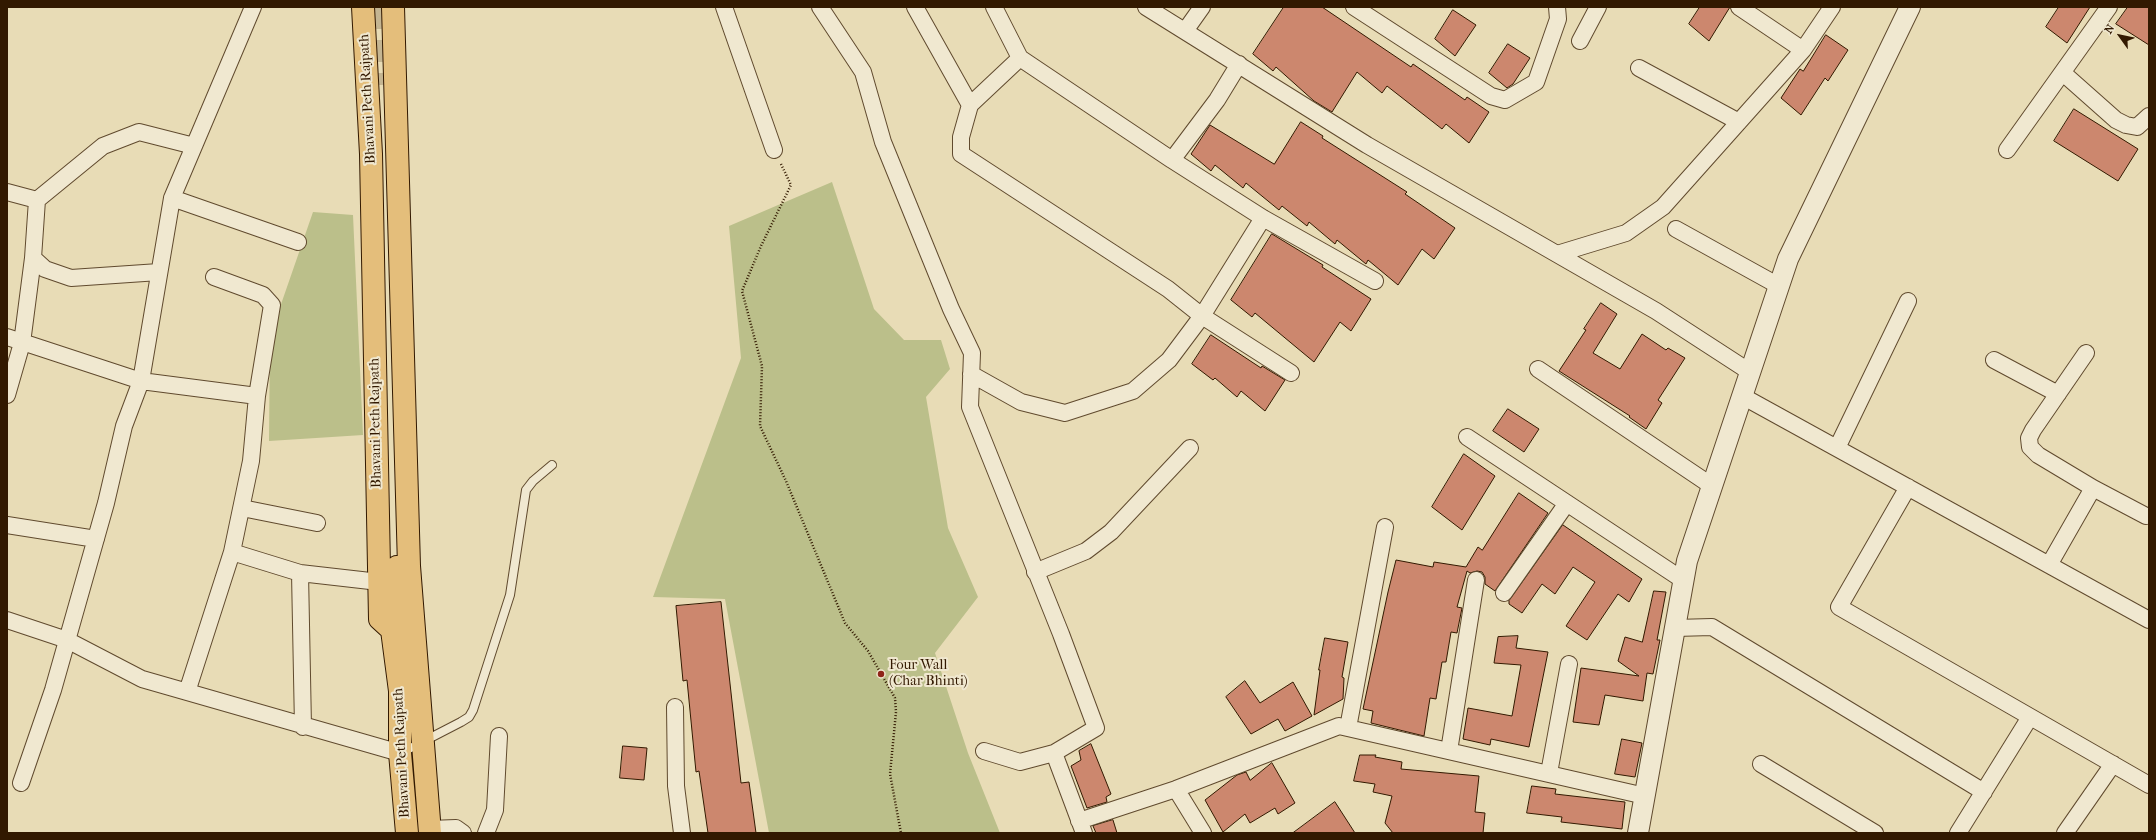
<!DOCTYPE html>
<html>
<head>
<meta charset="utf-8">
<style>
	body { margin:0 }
	#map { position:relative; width:2156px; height:840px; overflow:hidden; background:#e8dcb6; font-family:"IM FELL French Canon",serif }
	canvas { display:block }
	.frame { position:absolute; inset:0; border:8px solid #321900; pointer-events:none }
	.north { position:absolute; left:2100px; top:16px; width:40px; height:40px; -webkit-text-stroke:3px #f0e8d0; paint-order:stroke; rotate:303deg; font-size:11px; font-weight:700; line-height:16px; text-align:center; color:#321900 }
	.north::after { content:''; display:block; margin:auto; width:14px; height:18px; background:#321900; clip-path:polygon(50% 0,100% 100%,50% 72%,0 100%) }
</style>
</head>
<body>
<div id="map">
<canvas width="2156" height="840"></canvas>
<div class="frame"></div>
<div class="north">N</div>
</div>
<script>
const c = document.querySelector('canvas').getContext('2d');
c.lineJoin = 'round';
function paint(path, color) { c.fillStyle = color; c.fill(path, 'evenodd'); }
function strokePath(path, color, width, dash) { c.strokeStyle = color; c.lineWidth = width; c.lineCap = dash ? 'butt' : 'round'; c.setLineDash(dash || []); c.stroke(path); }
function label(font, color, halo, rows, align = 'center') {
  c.font = font + ' "IM FELL French Canon",serif'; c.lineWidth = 4; c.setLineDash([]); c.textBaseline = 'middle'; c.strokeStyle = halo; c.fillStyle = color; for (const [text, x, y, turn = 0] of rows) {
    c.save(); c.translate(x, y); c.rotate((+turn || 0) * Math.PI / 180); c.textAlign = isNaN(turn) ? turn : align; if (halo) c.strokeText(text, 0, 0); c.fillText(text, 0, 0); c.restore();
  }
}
paint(new Path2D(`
	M832,182L874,309L904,340H941L950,369L926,397L948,528L978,597L935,653L968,753L1000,833H769L725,599L653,597L741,358L729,226Z
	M313,212L353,215L363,435L269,441L270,336Z`), '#bbbf8a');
const building = new Path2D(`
	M1284,7H1322L1411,67L1413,64L1465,100L1467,97L1489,112L1469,143L1446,124L1442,129L1387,86L1382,93L1357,72L1332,112L1314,101L1276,67L1273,71L1253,54Z
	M1700,7H1730L1709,41L1689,24Z
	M2059,7H2090L2067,43L2046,27Z
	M2128,7H2149V45L2116,24Z
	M1453,10L1476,25L1455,56L1435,39Z
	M1826,35L1848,50L1828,81L1825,78L1801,115L1781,98L1800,69L1803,71Z
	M1508,44L1530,58L1513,84L1507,88L1489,73Z
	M2074,109L2138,149L2118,181L2054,141Z
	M1301,122L1323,136L1322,138L1407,192L1405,194L1455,228L1434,259L1422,249L1398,285L1368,260L1366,264L1337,240L1335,244L1309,222L1307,226L1282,206L1279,210L1246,183L1243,188L1215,165L1211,171L1191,154L1210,125L1274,164Z
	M1272,234L1323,265L1322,267L1371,299L1351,331L1340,322L1314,362L1255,313L1252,317L1231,300Z
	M1601,303L1617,314L1593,353L1620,369L1642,334L1666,350L1668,348L1685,358L1658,400L1662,403L1646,429L1629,417L1630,416L1559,371L1586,330L1584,329Z
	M1211,335L1261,368L1262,366L1285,380L1265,411L1241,391L1237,397L1215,378L1213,380L1192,364Z
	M1508,409L1539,429L1524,452L1493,431Z
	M1464,454L1495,476L1462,530L1432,507Z
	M1519,493L1548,513L1495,591L1485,584V577L1482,572L1477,571L1470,573L1467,571L1457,607L1462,608L1457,633L1451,632L1446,662H1442L1436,699L1430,698L1424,736L1371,723L1373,711L1363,709L1388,592L1396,560L1433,567L1434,562L1466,567L1478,547L1482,550Z
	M1563,525L1642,579L1629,602L1618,594L1587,640L1566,626L1595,582L1573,567L1555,594L1542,584L1522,613L1509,604V601Z
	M1654,591L1666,592L1657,640H1660L1653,674L1647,673L1643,701L1605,695L1599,725L1573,722L1581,668L1639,676L1618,661L1625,637L1642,642Z
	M721,602L741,783L749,782L756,833H708L699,771L696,772L687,680L683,681L676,606Z
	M1518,636L1516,648L1548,652L1529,747L1491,739L1490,745L1463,739L1468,708L1512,716L1521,665L1494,663L1498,637Z
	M1325,638L1348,642L1342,677L1344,678L1343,699L1314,715L1320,670H1319Z
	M1245,681L1260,703L1293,682L1312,716L1285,731L1278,719L1251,734L1226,697Z
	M1622,739L1642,743L1635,777L1615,774Z
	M1091,744L1111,794L1106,797L1107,802L1087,808L1071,766L1081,760L1079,751Z
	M623,746L647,748L644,780L620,778Z
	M1360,755H1376L1375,757L1402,762L1401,769L1479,776L1475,812L1485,813L1483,833H1393L1385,823L1392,796L1373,792L1375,784L1354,781Z
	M1272,763L1295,803L1278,814L1275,808L1250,823L1245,814L1223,832L1205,800L1237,775L1246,772L1250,780Z
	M1532,786L1556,789L1555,794L1625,802L1622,829L1561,822L1562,817L1527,813Z
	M1335,802L1355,833H1293Z
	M1113,820L1117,833H1096L1093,826Z`);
paint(building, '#cc876e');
strokePath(building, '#321900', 1);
strokePath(new Path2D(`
	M378,7L380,85`), '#c4b592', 22, [22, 11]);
const service = new Path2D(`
	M401,753L461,722L469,717L473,710L510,595L526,490L533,481L552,465`);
const minor = new Path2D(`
	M724,7L774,150
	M820,7L863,72L883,142L951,309L972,353L970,407L1061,634L1096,728L1054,753L1084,833
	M915,7L970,105L961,137V154L1168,289L1202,316L1291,373
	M994,7L1020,58L1172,160L1263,218L1375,281
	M1146,7L1367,145L1656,311L1750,372
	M1354,7L1491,96L1505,100L1536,82L1558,19L1557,7
	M1739,7L1803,50
	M1185,31L1202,7
	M1580,41L1598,7
	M1639,68L1739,122
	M2063,73L2116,120L2126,125L2137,127L2149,116
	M970,105L1020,58
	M2007,150L2109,7
	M1172,160L1217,100L1239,64
	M7,192L37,200
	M172,198L298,242
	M1676,229L1779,286
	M1557,254L1626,233L1663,207L1803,50L1832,7
	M33,258L45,269L71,278L159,272
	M214,277L263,295L272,305L257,396L251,461L232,552
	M7,337L141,381L257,396
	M2086,353L2033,430L2029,438L2030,447L2038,455L2093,488L2146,516
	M1994,360L2058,394
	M1538,369L1712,486
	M971,374L1021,402L1065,413L1133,391L1169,360L1202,316L1263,218
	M7,395L22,343L33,258L37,200L103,146L139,132L194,146
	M1742,396L2149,620
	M1467,437L1683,580
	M1837,448L1908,301
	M1908,487L1839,607L2149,785
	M242,508L317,523
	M7,525L96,539
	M2049,565L2093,488
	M1035,572L1086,551L1111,532L1190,448
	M300,573L303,727
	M1504,593L1567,503
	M7,620L67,640L142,679L400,753
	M1675,628L1712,627L1984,792
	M187,692L232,552L300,573L379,582
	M675,707L676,786L682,833
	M1348,728L1385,527
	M984,751L1020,762L1054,753
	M1449,751L1476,580
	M1761,764L1875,833
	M1549,773L1569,664
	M21,783L53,690L106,503L124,426L141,381L172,198L253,7
	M1176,789L1203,833
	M1079,821L1176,789L1339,726L1645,796
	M430,829L456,828L463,833
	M486,833L495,810L499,736
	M1958,833L2030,717
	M2065,833L2113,764`);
const tertiary = new Path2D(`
	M1638,833L1687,561L1788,259L1910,7`);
const primary = new Path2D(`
	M363,7L371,154L380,619L392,630L400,691V753L407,833
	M393,7L409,566L430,833
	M392,630L398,584L397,567`);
strokePath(service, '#604a2e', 10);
strokePath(minor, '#604a2e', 18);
strokePath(tertiary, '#604a2e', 22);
strokePath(primary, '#321900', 24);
strokePath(new Path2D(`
	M781,164L791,185L761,246L742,291L762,366L760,426L786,481L845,623L868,651L895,698L896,712L890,774L901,833`), '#321900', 2.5, [1, 2]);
strokePath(service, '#f0e8d0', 8);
strokePath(minor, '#f0e8d0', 16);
strokePath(tertiary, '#f0e8d0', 20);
strokePath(primary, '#e4be7b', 22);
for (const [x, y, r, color] of [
	[881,674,4,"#8f2418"]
]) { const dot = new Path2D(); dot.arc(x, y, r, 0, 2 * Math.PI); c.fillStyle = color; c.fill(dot); strokePath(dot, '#f0e8d0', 1.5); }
label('14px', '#321900', '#f0e8d0', [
	["Bhavani Peth Rajpath",368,99,-93],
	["Bhavani Peth Rajpath",376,423,-91],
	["Bhavani Peth Rajpath",402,753,-93]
]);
label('14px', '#321900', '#f0e8d0', [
	["Four Wall",889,666],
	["(Char Bhinti)",889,682]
], 'left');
</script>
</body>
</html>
